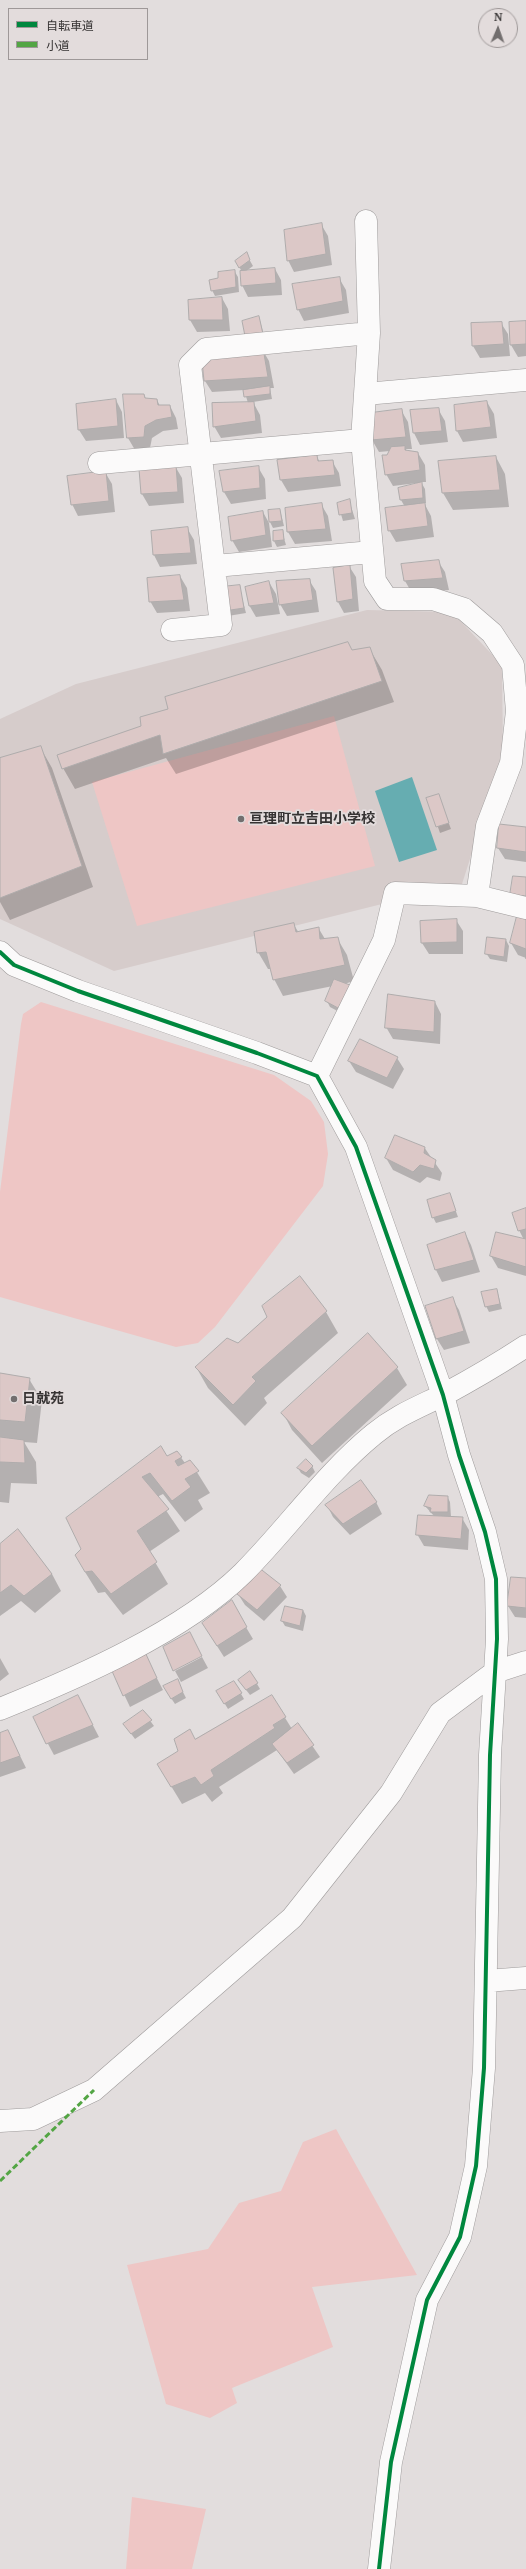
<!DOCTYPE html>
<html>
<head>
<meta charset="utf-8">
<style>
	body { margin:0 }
	#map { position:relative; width:526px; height:2569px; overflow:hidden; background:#e2dddd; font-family:"PT Serif","Noto Sans JP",serif }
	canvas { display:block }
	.legend { position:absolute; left:8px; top:8px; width:140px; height:52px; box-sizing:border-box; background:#e3dcdc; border:1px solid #9e9898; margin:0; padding:5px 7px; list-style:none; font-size:12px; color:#363333 }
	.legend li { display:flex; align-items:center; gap:8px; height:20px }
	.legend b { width:20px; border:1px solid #9e9898 }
	.north { position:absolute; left:478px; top:8px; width:40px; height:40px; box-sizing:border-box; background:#e3dcdc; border:1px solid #9e9898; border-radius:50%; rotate:2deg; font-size:11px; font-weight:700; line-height:16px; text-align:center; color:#363333 }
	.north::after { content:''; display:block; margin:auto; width:14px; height:18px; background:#726e6e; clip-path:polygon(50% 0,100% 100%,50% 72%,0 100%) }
</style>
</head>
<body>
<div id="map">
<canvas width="526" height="2569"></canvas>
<ul class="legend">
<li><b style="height:5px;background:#00873e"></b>自転車道</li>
<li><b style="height:5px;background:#53a544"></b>小道</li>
</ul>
<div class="north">N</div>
</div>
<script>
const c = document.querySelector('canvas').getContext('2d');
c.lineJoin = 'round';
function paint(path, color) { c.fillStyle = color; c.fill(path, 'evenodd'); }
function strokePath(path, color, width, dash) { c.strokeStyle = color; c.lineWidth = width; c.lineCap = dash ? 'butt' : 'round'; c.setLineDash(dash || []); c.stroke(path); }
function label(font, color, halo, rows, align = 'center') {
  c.font = font + ' "PT Serif","Noto Sans JP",serif'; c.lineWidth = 3.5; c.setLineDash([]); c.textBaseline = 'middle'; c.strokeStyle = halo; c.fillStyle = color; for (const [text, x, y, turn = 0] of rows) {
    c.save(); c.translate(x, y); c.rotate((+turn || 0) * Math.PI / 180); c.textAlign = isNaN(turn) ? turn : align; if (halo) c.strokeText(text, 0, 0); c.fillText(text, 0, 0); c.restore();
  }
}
paint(new Path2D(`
	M367,610L452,612L502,665L503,755L462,884L114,971L0,919V719L76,684Z`), '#d6cccb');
paint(new Path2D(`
	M334,716L375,866L137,926L92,782Z
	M41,1002L274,1075L311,1101L324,1122L328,1154L323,1186L215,1327L198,1343L176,1347L0,1297V1192L21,1024L23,1014Z
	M336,2129L417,2275L312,2287L333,2347L232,2388L237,2403L210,2418L166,2404L127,2265L208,2249L239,2203L281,2191L303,2142Z
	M132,2497L206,2509L192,2569H126Z`), '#eec6c5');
paint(new Path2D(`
	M412,777L437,850L399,862L375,791Z`), '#66adb1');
paint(new Path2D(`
	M321,224L328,236L332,265L294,272L288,260Z
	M249,259L253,266L245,272L275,269L281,280L282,295L248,297L242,285V272L236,261Z
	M235,272L238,277L239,292L215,296L212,290L219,279Z
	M339,278L346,290L349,313L304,321L298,309Z
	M222,298L228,309L230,331L197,332L190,320L189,301Z
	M259,317L265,339L249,341Z
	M526,322V356L518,357L511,345Z
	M501,323L508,334L510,356L480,358L473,346L472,324Z
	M262,349L269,361L274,388H270L272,399L253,402L260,415L262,433L221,438L214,426L248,403L244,390L212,392L205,381Z
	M124,395H144L146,399L157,400L160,406H170L176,418L178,429L163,431L152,438L150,448L135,450L128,438Z
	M116,400L122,412L124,438L86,441L79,430Z
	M487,402L494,414L497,438L463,442L457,431Z
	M438,409L445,421L448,442L420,445L414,433L411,411Z
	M401,410L408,422L412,449H406L407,452L418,453L425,465L426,482H421L425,489L426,503H424L431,516L434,537L396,542L389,530L405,507L401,500L417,483L393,486L386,474L390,451L379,452L372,440Z
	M316,456L320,462L332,461L339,473L341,486L288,492L281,480L278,461Z
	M496,457L505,474L509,507L453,510L443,493L439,462Z
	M175,466L182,478L184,503L149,506L142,494Z
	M258,467L265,479L266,499L231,504L224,492Z
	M105,472L112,484L115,512L78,516L72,504Z
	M349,500L355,519L343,521L338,504Z
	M321,504L328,516L332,541L295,544L288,532L287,509Z
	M280,510L284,526L273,528L270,522Z
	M263,512L269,523L272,547L239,552L232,540Z
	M187,528L194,540L197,564L160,567L154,555L152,532Z
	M282,531L286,545L277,547L274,541V532Z
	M438,561L445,572L449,590L412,593L405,581Z
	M349,566L356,577L359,611L344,613L338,602Z
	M180,576L187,588L190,611L157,613L150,601Z
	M309,580L316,591L319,612L287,616L280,604Z
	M269,582L276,594L280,614L256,617L249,605Z
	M239,586L246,613L228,616L225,611Z
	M369,648L382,670L394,702L176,774L166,758L75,789L63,768L352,651Z
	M40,747L52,768L93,887L10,920L0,902V759Z
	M438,795L451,829L440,833L428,798Z
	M526,828V862L505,859L498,848Z
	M526,919V958L518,955L511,943Z
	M456,920L463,931V954H429L422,943Z
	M294,925L299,933L319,929L325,939L337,938L347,955L354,981L344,984L343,1014L330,1007L327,1001L333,986L283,996L274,979L271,969H268L258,952Z
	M506,940L509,946L507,962L490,959L486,953Z
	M435,1002L441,1014L440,1044L393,1039L386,1027Z
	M397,1058L404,1069L393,1089L356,1072L349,1061Z
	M424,1147L442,1173L440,1181L427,1177L420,1183L393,1170L386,1158Z
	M450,1195L458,1217L436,1223L433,1217Z
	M526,1209V1276L498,1268L491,1256L524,1240L519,1230Z
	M465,1233L471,1245L480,1272L442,1282L436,1270L428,1246Z
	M300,1278L326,1312L338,1333L264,1398L267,1403L245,1426L208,1388L196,1367L238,1344L268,1317Z
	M497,1290L502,1309L489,1312L486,1306Z
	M452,1298L459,1310L470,1343L444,1350L437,1339Z
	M368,1334L397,1368L407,1385L322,1463L292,1430L283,1413Z
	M0,1374L29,1379L42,1400L37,1443L24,1442L36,1462L37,1484L11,1483L9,1503L0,1502Z
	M177,1452L185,1463L190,1461L210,1493L198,1500L203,1509L185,1522L163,1494L157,1497L180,1531L149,1552L168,1584L123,1615L105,1592L98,1593L85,1572L82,1550L68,1518Z
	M312,1466L315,1472L309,1478L301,1473L298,1468Z
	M447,1496L450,1502L451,1517L462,1518L469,1530L468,1550L424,1546L417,1534L434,1516L425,1506Z
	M376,1502L382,1514L350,1535L333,1517L327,1505Z
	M18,1531L52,1574L61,1591L35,1613L21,1601L0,1616V1545Z
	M526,1579V1618L515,1617L508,1606Z
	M280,1586L287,1597L264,1621L245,1605L238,1594Z
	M231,1602L253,1639L224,1657L210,1635Z
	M303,1610L306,1616L303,1631L285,1626L282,1621Z
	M144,1653L163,1690L130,1707L113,1671Z
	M202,1657L208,1668L181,1682L175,1671Z
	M0,1658L9,1674L0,1681Z
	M250,1672L260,1689L250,1695L243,1686Z
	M177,1680L186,1698L175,1704L167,1692Z
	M234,1682L244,1699L228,1709L217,1691Z
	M272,1697L292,1729L298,1725L320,1757L294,1774L277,1750L219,1787L223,1793L212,1802L205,1793L182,1804L168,1781L195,1740Z
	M84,1708L99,1737L54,1755L34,1718Z
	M143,1711L154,1726L135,1739L124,1724Z
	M8,1731L26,1768L0,1777V1734Z`), '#0003');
const building = new Path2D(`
	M322,223L326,254L287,261L284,230Z
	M247,252L250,260L239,268L235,261Z
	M275,268L276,283L241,286L240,271Z
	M235,270L236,287L211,291L209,280L218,278V272Z
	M340,277L343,301L297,310L292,284Z
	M222,297L223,320H189L188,300Z
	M259,316L263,334L245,336L242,321Z
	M526,321V344L510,345L509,322Z
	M502,322L504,344L472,346L471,323Z
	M263,348L268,377L204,381L202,361Z
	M270,386V394L244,397L243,390Z
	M123,394H144L145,398L157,399L158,405H170L172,417L156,420L145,426L144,437L127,438Z
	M116,399L118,426L78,430L76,404Z
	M487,401L491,427L456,431L454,405Z
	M254,402L256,421L213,427L212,403Z
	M439,408L442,431L413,433L410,410Z
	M402,409L406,437L371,440V413Z
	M405,446V450L418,452L420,470L385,475L382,455H387L391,447Z
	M317,455L318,461L333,460L335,475L280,480L277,460Z
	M496,456L500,490L442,493L438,461Z
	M176,465L178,492L141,494L139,469Z
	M259,466L260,488L223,492L219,471Z
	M106,471L109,501L71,505L67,476Z
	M422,482L423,498L400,500L398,488Z
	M350,499L352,513L339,515L337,503Z
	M322,503L326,529L287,532L285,508Z
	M425,503L428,526L388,531L385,508Z
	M280,509L282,521L269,522L268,510Z
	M263,511L266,535L231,541L228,517Z
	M188,527L191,553L153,555L151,531Z
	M283,530L284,540L273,541V531Z
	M439,560L443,578L404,581L401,564Z
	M350,565L353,599L337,602L333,568Z
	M180,575L184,600L149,602L147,578Z
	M310,579L313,600L279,605L276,581Z
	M269,581L274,603L249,606L245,587Z
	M240,585L244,608L224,611L221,587Z
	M348,642L352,650L370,647L382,681L163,754L160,735L62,769L57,755L141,726L140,717L168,709L165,697Z
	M41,746L82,866L0,898V758Z
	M439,794L449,823L436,827L426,798Z
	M499,824L526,827V852L497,848Z
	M513,876L526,877V896L510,895Z
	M517,916L526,918V959V949L510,943Z
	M457,919V942L421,943L420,921Z
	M294,923L296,932L319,927L320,939L338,937L345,965L273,980L266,952L257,953L254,932Z
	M487,937L506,939L504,957L485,954Z
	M334,979L350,985L340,1009L325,1001Z
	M388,994L435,1001L434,1032L385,1028Z
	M360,1039L398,1057L387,1078L348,1061Z
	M395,1135L425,1147L424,1153L436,1160L434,1169L420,1165L413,1172L385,1158Z
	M450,1193L456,1211L432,1218L427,1200Z
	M526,1208V1229L518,1231L512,1213Z
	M465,1232L474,1260L435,1270L427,1245Z
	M496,1232L526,1239V1267L490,1256Z
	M300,1276L327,1311L252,1377L256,1381L233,1405L195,1367L227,1338L238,1343L267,1317L262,1306Z
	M497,1289L500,1304L485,1307L481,1292Z
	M453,1297L464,1331L436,1339L425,1306Z
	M368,1333L398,1367L312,1446L281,1413Z
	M0,1373L30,1378L25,1422L0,1420Z
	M0,1437L24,1440L25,1463L0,1462Z
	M161,1446L167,1456L177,1451L182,1457L175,1461L178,1466L190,1460L199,1471L185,1479L191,1487L172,1501L150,1473L142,1477L169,1509L137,1531L157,1562L111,1594L92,1571L85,1572L75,1555L81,1549L66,1518Z
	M306,1459L313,1466L306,1473L297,1468Z
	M361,1480L377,1502L343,1524L325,1505Z
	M429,1495L448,1496V1512H430L431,1508L424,1506Z
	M418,1515L463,1517L461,1539L416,1535Z
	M18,1529L52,1574L24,1596L11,1585L0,1593V1544Z
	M258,1567L281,1585L257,1610L237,1594Z
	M511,1577L526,1578V1608L507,1606Z
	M232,1600L247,1627L217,1646L202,1623Z
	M285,1606L303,1610L300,1626L281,1621Z
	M190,1632L202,1656L173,1671L163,1647Z
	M145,1652L157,1678L123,1696L112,1671Z
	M250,1671L258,1683L246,1690L238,1680Z
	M178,1679L183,1692L171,1699L163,1686Z
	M234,1681L242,1693L224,1704L216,1691Z
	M78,1695L93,1725L46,1744L33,1717Z
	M272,1695L286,1717L273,1725L275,1728L211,1770L214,1776L201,1785L195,1777L171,1787L157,1764L178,1751L174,1739L190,1729L195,1739Z
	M143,1710L152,1720L131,1734L123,1724Z
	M298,1723L314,1745L287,1763L272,1744Z
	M8,1730L20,1756L0,1763V1733Z`);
paint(building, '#dcc8c7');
strokePath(building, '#afacac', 1);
const minor = new Path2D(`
	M366,221L369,333L362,440L375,581L387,599H433L464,609L492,633L513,665L517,711L511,763L487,826L477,896
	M365,394L526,380
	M99,463L362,440
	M215,566L372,552
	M172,630L221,625L190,365L206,349L369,333
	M0,952L14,965L78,991L257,1053L317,1076L356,1147L443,1395L459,1455L485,1532L496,1579L497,1639L490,1755L484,2068L476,2166L460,2237L427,2300L391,2462L379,2569
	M317,1076L384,940L395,893L477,896L526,908
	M0,1709C77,1678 183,1632 243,1573C288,1528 325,1474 374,1434C397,1415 419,1407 445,1394C473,1379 500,1363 526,1346
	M486,1981L526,1978
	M0,2121L33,2119L94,2090L292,1918L391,1793L440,1713L495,1672L526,1662`);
strokePath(minor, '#9e9b9b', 23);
strokePath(minor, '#fbfafa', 22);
strokePath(new Path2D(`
	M0,2181L94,2090`), '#53a544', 3, [6, 3]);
strokePath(new Path2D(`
	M0,952L14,965L78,991L257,1053L317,1076L356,1147L443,1395L459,1455L485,1532L496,1579L497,1639L490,1755L484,2068L476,2166L460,2237L427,2300L391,2462L379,2569`), '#00873e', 4);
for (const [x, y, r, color] of [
	[241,819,4,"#726e6e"],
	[14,1399,4,"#726e6e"]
]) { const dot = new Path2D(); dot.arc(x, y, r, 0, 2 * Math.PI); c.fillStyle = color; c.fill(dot); strokePath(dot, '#e3dcdc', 1.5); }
label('bold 14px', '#363333', '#e3dcdc', [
	["亘理町立吉田小学校",249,819],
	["日就苑",22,1399]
], 'left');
</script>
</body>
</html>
